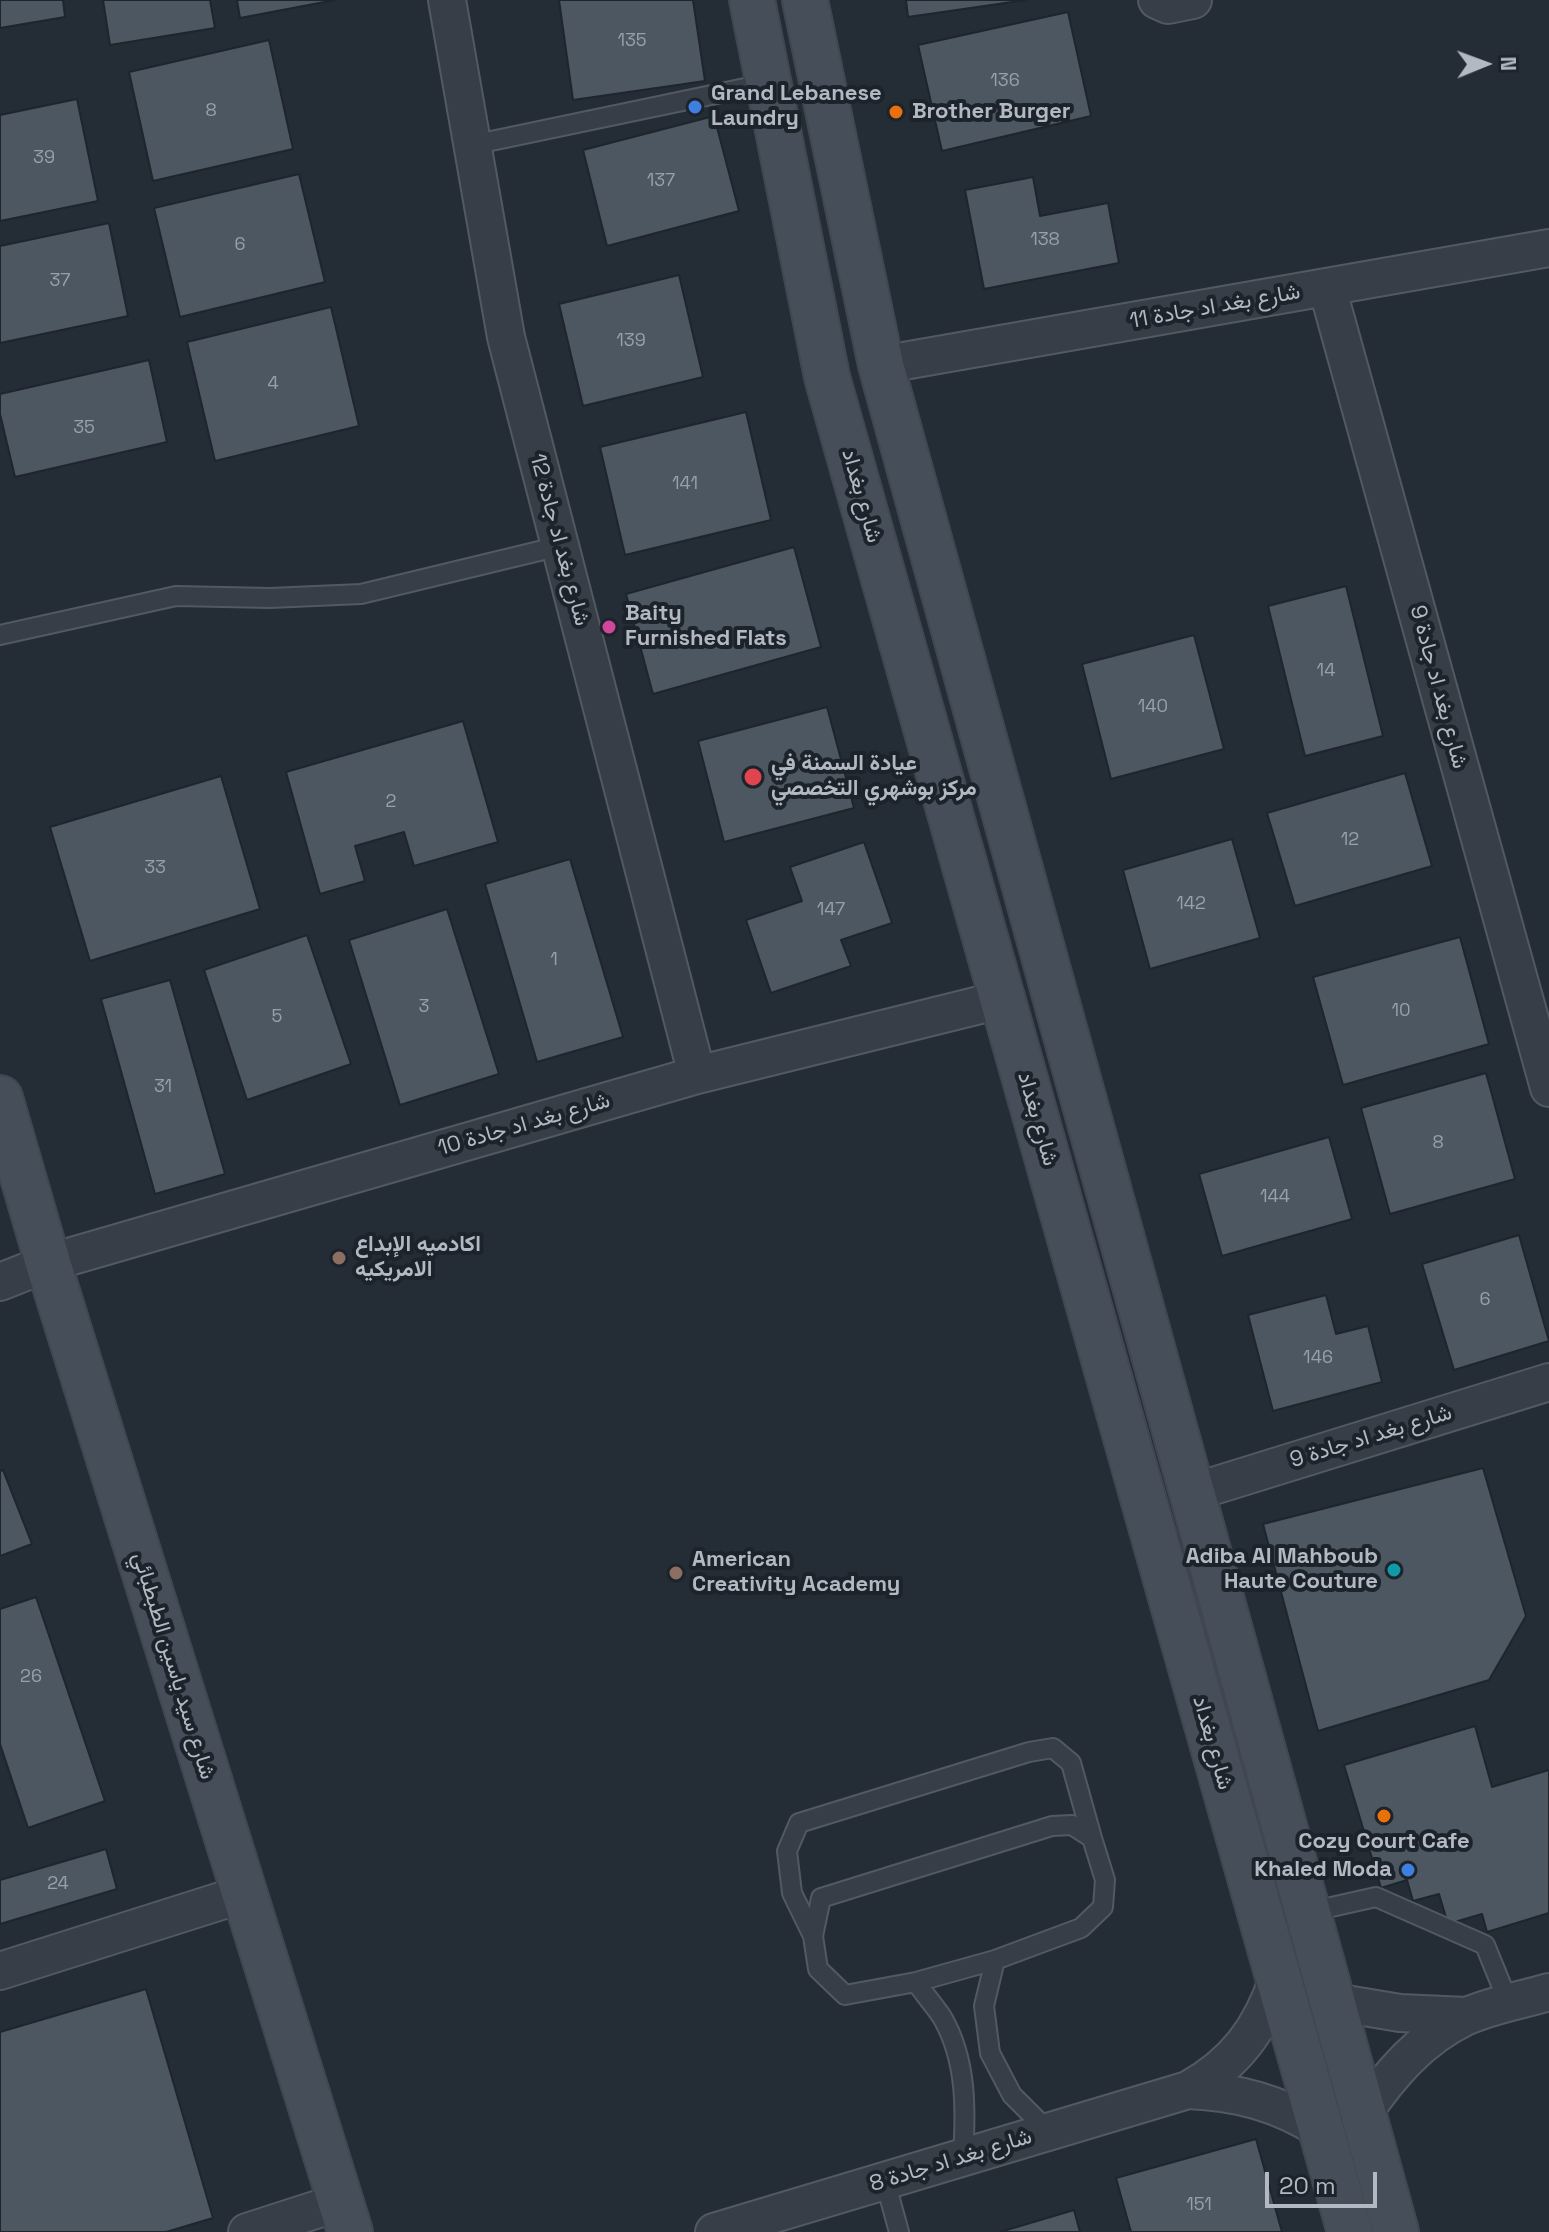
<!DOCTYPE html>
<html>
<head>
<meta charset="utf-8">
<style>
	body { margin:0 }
	#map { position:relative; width:1549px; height:2232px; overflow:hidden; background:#242c36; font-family:"Space Grotesk",sans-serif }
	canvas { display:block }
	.north { position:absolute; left:1445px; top:24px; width:80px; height:80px; -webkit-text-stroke:6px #1c232b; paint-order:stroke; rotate:89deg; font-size:22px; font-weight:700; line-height:32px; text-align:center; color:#b2b9c3 }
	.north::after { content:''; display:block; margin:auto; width:28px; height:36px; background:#b2b9c3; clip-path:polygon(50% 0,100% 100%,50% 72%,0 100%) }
	.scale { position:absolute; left:1265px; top:2172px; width:112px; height:36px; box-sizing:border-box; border:4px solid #b2b9c3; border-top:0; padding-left:10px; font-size:24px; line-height:28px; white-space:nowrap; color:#b2b9c3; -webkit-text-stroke:6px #1c232b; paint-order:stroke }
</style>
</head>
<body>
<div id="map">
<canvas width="1549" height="2232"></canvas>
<div class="north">N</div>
<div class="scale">20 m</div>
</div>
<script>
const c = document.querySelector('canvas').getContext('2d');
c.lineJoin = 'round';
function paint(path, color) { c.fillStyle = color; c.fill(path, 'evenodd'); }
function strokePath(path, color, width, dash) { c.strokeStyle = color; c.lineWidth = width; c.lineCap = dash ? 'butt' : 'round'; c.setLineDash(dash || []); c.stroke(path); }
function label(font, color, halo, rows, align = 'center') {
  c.font = font + ' "Space Grotesk",Vazirmatn,sans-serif'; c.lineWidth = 8; c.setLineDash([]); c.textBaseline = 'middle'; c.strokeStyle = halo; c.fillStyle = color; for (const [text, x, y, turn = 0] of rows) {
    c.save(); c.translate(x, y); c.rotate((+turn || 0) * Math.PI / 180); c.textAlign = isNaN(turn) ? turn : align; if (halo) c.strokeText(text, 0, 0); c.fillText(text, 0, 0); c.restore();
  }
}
const building = new Path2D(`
	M0,0H63L65,17L0,28Z
	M103,0H210L215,28L110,45Z
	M237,0H335L240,18Z
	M559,0H693L705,81L573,100Z
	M906,0H1026L908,17Z
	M1068,12L1091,116L942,151L918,45Z
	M269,40L293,149L153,181L129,72Z
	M77,99L98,201L0,221V115Z
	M714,116L739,211L607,246L583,150Z
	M299,174L325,282L180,317L154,208Z
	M1033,177L1040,216L1108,203L1119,263L984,289L965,190Z
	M109,223L128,316L0,343V246Z
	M679,275L703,377L583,406L559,304Z
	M331,307L359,426L215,461L187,342Z
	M149,360L167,442L15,477L0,414V394Z
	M746,412L771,520L625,555L600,447Z
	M794,547L821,647L653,694L626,594Z
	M1346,586L1383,736L1305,756L1268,606Z
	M1194,635L1224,749L1111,779L1082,664Z
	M827,707L854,808L724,842L698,741Z
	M463,721L498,842L414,866L404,832L355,846L365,881L320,894L286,772Z
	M1405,773L1432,866L1295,906L1267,813Z
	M221,776L260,909L90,961L50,827Z
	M1232,839L1260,938L1150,969L1123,870Z
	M864,842L892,923L841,940L851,966L771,993L746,920L802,901L790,867Z
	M570,859L623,1037L537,1062L485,884Z
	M447,909L499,1074L400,1105L349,940Z
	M307,935L351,1064L247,1100L204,970Z
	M1460,937L1489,1044L1343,1085L1313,977Z
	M170,980L225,1174L155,1194L101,999Z
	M1486,1073L1515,1179L1390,1214L1361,1108Z
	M1329,1137L1352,1219L1222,1256L1199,1174Z
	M1519,1235L1549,1341L1454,1370L1422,1264Z
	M1326,1295L1336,1334L1368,1326L1382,1382L1273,1411L1248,1315Z
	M1483,1468L1526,1616L1489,1680L1318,1731L1263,1524Z
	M3,1470L32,1544L0,1556V1471Z
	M36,1597L105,1801L28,1828L0,1744V1609Z
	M1475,1726L1492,1787L1549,1770V1913L1487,1932L1482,1914L1448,1924L1439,1894L1413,1901L1407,1880L1381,1888L1344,1765Z
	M106,1849L117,1889L0,1924V1880Z
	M146,1989L213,2218L166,2232H0V2032Z
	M1256,2139L1282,2232H1131L1116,2178Z
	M1074,2210L1080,2232H1000Z`);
paint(building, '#4c5761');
strokePath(building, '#1e252d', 2);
const lane = new Path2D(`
	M472,145L769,83
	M0,635L176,596L270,598L361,594L560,546
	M1072,1825L1092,1838L1105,1880L1103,1907L1081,1928L995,1960L916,1982L845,1995L818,1969L813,1936L821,1898L1052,1826Z
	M1309,1912L1376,1897L1485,1945L1509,2004
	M813,1936L792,1893L787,1851L799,1823L1029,1752L1053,1748L1071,1763L1092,1838
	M995,1960L984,2006L990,2053L1012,2095L1049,2132
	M916,1982C924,1994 934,2005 942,2017C967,2060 966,2110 963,2157
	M885,2181L899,2232`);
const street = new Path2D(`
	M447,0L506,337L697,1075
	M1157,0L1168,5L1193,0
	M1327,287L1549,1088
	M881,365L1549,248
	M0,1282L48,1263L697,1075L1004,999
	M1194,1492L1549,1382
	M0,1971L243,1894
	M1334,2002L1400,2013L1467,2016
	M1188,2090C1238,2092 1278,2103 1320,2129
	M1363,2114C1390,2074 1421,2038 1465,2017C1491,2005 1522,2000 1549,1992
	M247,2232L340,2202
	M714,2232L1188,2090C1235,2064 1261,2029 1278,1978`);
const secondary = new Path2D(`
	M752,0L827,377L1350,2232
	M805,0L881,365L1396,2232
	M0,1098L48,1263L350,2232`);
strokePath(lane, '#525961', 22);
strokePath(street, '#525961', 40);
strokePath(secondary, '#404750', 48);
strokePath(lane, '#373e47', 18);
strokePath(street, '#373e47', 36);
strokePath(secondary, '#464e59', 44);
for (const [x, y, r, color] of [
	[695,107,8,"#3f7fe0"],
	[896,112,8,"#e8710a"],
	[609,627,8,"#d1479c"],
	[753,777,10,"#e0444e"],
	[339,1258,8,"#8d6e63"],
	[1394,1570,8,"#0f9aa8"],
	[676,1573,8,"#8d6e63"],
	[1384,1816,8,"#e8710a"],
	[1408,1870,8,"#3f7fe0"]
]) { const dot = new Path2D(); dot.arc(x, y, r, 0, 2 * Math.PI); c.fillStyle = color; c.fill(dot); strokePath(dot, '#1c232b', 3); }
label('18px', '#98a0aa', null, [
	["135",632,41],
	["136",1005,81],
	["8",211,111],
	["39",44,158],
	["137",661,181],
	["138",1045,240],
	["6",240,245],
	["37",60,281],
	["139",631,341],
	["4",273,384],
	["35",84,428],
	["141",685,484],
	["14",1326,671],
	["140",1153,707],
	["2",391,802],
	["12",1350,840],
	["33",155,868],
	["142",1191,904],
	["147",831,910],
	["1",554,960],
	["3",424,1007],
	["10",1401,1011],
	["5",277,1017],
	["31",163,1087],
	["8",1438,1143],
	["144",1275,1197],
	["6",1485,1300],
	["146",1318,1358],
	["26",31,1677],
	["24",58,1884],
	["151",1199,2205]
]);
label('bold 22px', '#b2b9c3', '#1c232b', [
	["Grand Lebanese",711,94],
	["Laundry",711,119],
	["Brother Burger",912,112],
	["Baity",625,614],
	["Furnished Flats",625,639],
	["عيادة السمنة في",771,764],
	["مركز بوشهري التخصصي",771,789],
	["اكادميه الإبداع",355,1245],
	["الامريكيه",355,1270],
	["Adiba Al Mahboub",1378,1557,"right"],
	["Haute Couture",1378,1582,"right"],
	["American",692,1560],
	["Creativity Academy",692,1585],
	["Cozy Court Cafe",1384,1842,"center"],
	["Khaled Moda",1392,1870,"right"]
], 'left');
label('22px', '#b2b9c3', '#1c232b', [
	["شارع بغد اد جادة 11",1215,307,-10],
	["شارع بغداد",861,496,74],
	["شارع بغد اد جادة 12",559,540,75],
	["شارع بغد اد جادة 9",1438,687,75],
	["شارع بغداد",1037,1119,74],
	["شارع بغد اد جادة 10",524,1125,-16],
	["شارع بغد اد جادة 9",1371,1437,-17],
	["شارع سيد ياسين الطبطبائي",173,1666,73],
	["شارع بغداد",1212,1743,74],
	["شارع بغد اد جادة 8",951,2161,-17]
]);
</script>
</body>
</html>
